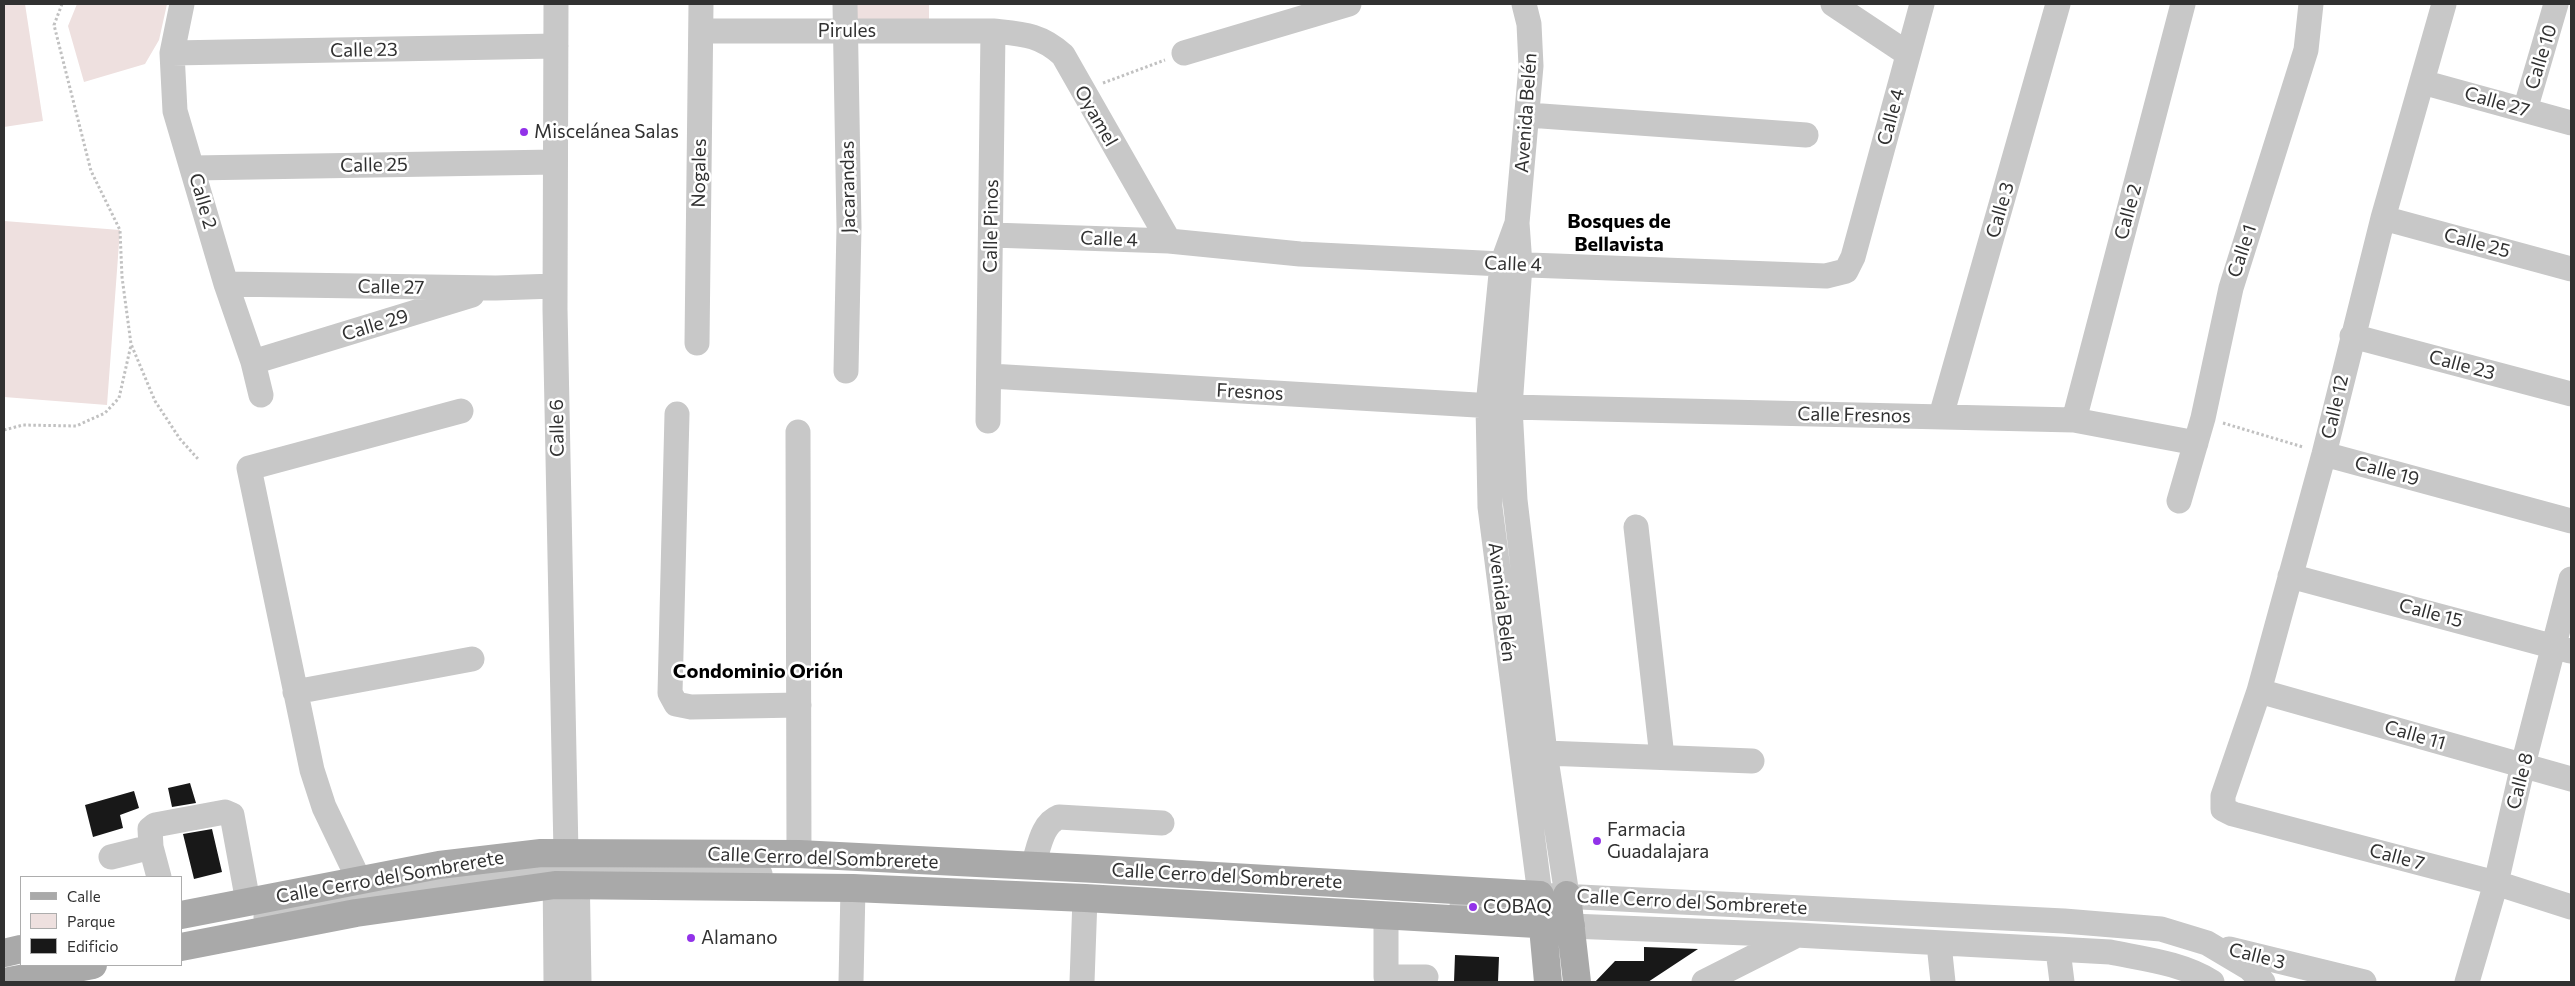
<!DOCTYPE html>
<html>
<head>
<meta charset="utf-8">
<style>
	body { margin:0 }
	#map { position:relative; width:2575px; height:986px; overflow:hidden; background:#fff; font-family:Commissioner,sans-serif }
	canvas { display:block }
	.frame { position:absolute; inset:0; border:5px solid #313131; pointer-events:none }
	.legend { position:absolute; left:20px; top:876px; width:162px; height:90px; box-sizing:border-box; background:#fff; border:1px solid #adadad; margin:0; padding:6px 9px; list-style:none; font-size:15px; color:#313131 }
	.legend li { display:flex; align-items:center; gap:10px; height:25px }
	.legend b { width:25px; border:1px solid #adadad }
</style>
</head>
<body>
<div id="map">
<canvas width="2575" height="986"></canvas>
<div class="frame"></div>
<ul class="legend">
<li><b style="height:6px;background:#a9a9a9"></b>Calle</li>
<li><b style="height:14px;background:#eee0df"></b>Parque</li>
<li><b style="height:14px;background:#181818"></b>Edificio</li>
</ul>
</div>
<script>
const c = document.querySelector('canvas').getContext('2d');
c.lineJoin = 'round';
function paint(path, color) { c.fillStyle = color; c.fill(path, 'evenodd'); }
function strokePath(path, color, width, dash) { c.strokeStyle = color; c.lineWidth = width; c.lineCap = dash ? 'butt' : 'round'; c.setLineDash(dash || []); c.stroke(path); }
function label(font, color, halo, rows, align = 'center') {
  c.font = font + ' Commissioner,sans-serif'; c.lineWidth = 5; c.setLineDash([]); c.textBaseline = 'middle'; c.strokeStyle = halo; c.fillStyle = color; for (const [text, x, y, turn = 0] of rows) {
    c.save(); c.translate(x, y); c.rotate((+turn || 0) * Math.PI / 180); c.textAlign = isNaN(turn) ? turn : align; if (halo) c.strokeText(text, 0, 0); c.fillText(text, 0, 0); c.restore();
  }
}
paint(new Path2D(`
	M4,4H25L43,121L4,127Z
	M77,4H167L159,40L145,64L84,82L68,26Z
	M846,4H929V32L846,33Z
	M4,221L120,230L107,405L4,397Z`), '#eee0df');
paint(new Path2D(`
	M190,783L196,803L172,807L168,788Z
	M134,791L139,808L120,815L123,828L93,837L85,805Z
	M212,829L222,872L194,879L183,834Z
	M1644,947L1698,949L1648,982H1595L1615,961H1644Z
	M1455,955L1499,957L1498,982H1454Z`), '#181818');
strokePath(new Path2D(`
	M62,4L54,25L91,171L120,230L122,277L131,344L155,401L180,439L198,459
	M1103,83L1165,60
	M2223,423L2303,447
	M4,430L23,425L76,426L105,413L119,398L131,345`), '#c1c1c1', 3, [2.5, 2.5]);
strokePath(new Path2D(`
	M182,4L172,53L175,111L226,284L253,362L261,395
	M556,4L555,309L566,853
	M845,4L849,227L846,371
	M1524,4L1529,24L1531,66L1517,223L1520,265L1510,407L1515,500L1545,753L1567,895
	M1833,4L1908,54
	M2444,4L2383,218L2324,454L2259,691L2223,796V809L2233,814L2496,883L2571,907
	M701,31H993C1022,34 1040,34 1063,55L1169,241
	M172,53L556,46
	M1184,53L1349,4
	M2422,82L2571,123
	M2525,110L2556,4
	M1528,115L1806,135
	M193,168L555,162
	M2383,218L2571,269
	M1517,223L1502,264L1488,406L1490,507L1540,895L2064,921L2161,929L2207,943L2249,968L2263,982
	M992,235L1169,241L1300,254L1502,264L1826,276L1846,271L1853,257L1922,4
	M226,284L496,288L555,286
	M2352,336L2571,394
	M697,343L701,4
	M253,362L472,295
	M990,376L1510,407L2074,420L2196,443
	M677,414L670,693L676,704L691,707L799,705
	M1941,416L2058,4
	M2074,420L2183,4
	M988,421L993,31
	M798,432L799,854
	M2324,454L2571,521
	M2179,501L2203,418L2231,288L2306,50L2311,4
	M1636,527L1662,757
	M2290,576L2570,651
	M2259,691L2571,779
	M295,692L472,659
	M1545,753L1752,761
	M111,857L151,847
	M558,864L577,863L592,867L622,868L657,867L672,862
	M555,865L556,982
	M577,865L579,982
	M1033,865C1039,849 1041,824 1059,817L1162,823
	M655,873L760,874
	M159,877L151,847L150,829L155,825L225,812L232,815L248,902
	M359,880L324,807L312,770L249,468L461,411
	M1462,906L1536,909L1571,926L1796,935L2110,952C2144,959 2182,963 2212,982
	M1386,916V977H1426
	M266,917C363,897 471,871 570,873
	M1939,944L1943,982
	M2229,949L2364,982
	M2058,950L2062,982
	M851,982L853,888
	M1082,982L1085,898
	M1704,982L1793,937
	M2467,982L2496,883L2523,765L2571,579`), '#c8c8c8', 25);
strokePath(new Path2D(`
	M1567,895L1577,982
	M181,915L439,865L541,853L799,854L1096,869L1540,895L1548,982
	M181,947L356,913L555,885L853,888L1085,898L1571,926
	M4,953L21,949
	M4,982L93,965`), '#a9a9a9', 28);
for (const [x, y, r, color] of [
	[524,132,5,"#9232e9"],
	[1597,841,5,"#9232e9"],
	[1473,907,5,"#9232e9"],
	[691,938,5,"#9232e9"]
]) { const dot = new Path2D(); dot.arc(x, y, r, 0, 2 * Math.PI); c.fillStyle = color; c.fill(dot); strokePath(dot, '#fff', 2); }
label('19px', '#313131', '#fff', [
	["Pirules",847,31],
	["Calle 23",364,50,-1],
	["Calle 10",2541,57,-73],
	["Calle 27",2497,102,16],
	["Avenida Belén",1526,113,-86],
	["Oyamel",1096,116,60],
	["Calle 4",1891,117,-75],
	["Calle 25",374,165,-1],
	["Nogales",699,173,-89],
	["Jacarandas",848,187,-91],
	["Calle 2",203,201,74],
	["Calle 3",2000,210,-74],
	["Calle 2",2128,212,-75],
	["Calle Pinos",991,226,-89],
	["Calle 4",1109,239,2],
	["Calle 25",2477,243,15],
	["Calle 1",2242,251,-72],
	["Calle 4",1513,264,2],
	["Calle 27",391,287,1],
	["Calle 29",375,325,-17],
	["Calle 23",2462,365,15],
	["Fresnos",1250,392,3],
	["Calle 12",2335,407,-77],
	["Calle Fresnos",1854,415,1],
	["Calle 6",557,428,-91],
	["Calle 19",2387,471,15],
	["Avenida Belén",1502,602,83],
	["Calle 15",2431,613,15],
	["Calle 11",2415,735,16],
	["Calle 8",2520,781,-76],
	["Calle 7",2397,857,15],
	["Calle Cerro del Sombrerete",823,858,2],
	["Calle Cerro del Sombrerete",1227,876,3],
	["Calle Cerro del Sombrerete",390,877,-10],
	["Calle Cerro del Sombrerete",1692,902,3],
	["Calle 3",2257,956,14]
]);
label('19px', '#313131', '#fff', [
	["Miscelánea Salas",534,132],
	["Farmacia",1607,830],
	["Guadalajara",1607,852],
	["COBAQ",1483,907],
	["Alamano",701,938]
], 'left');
label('bold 20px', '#000', '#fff', [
	["Bosques de",1619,221],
	["Bellavista",1619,244],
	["Condominio Orión",758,671]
]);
</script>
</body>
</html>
